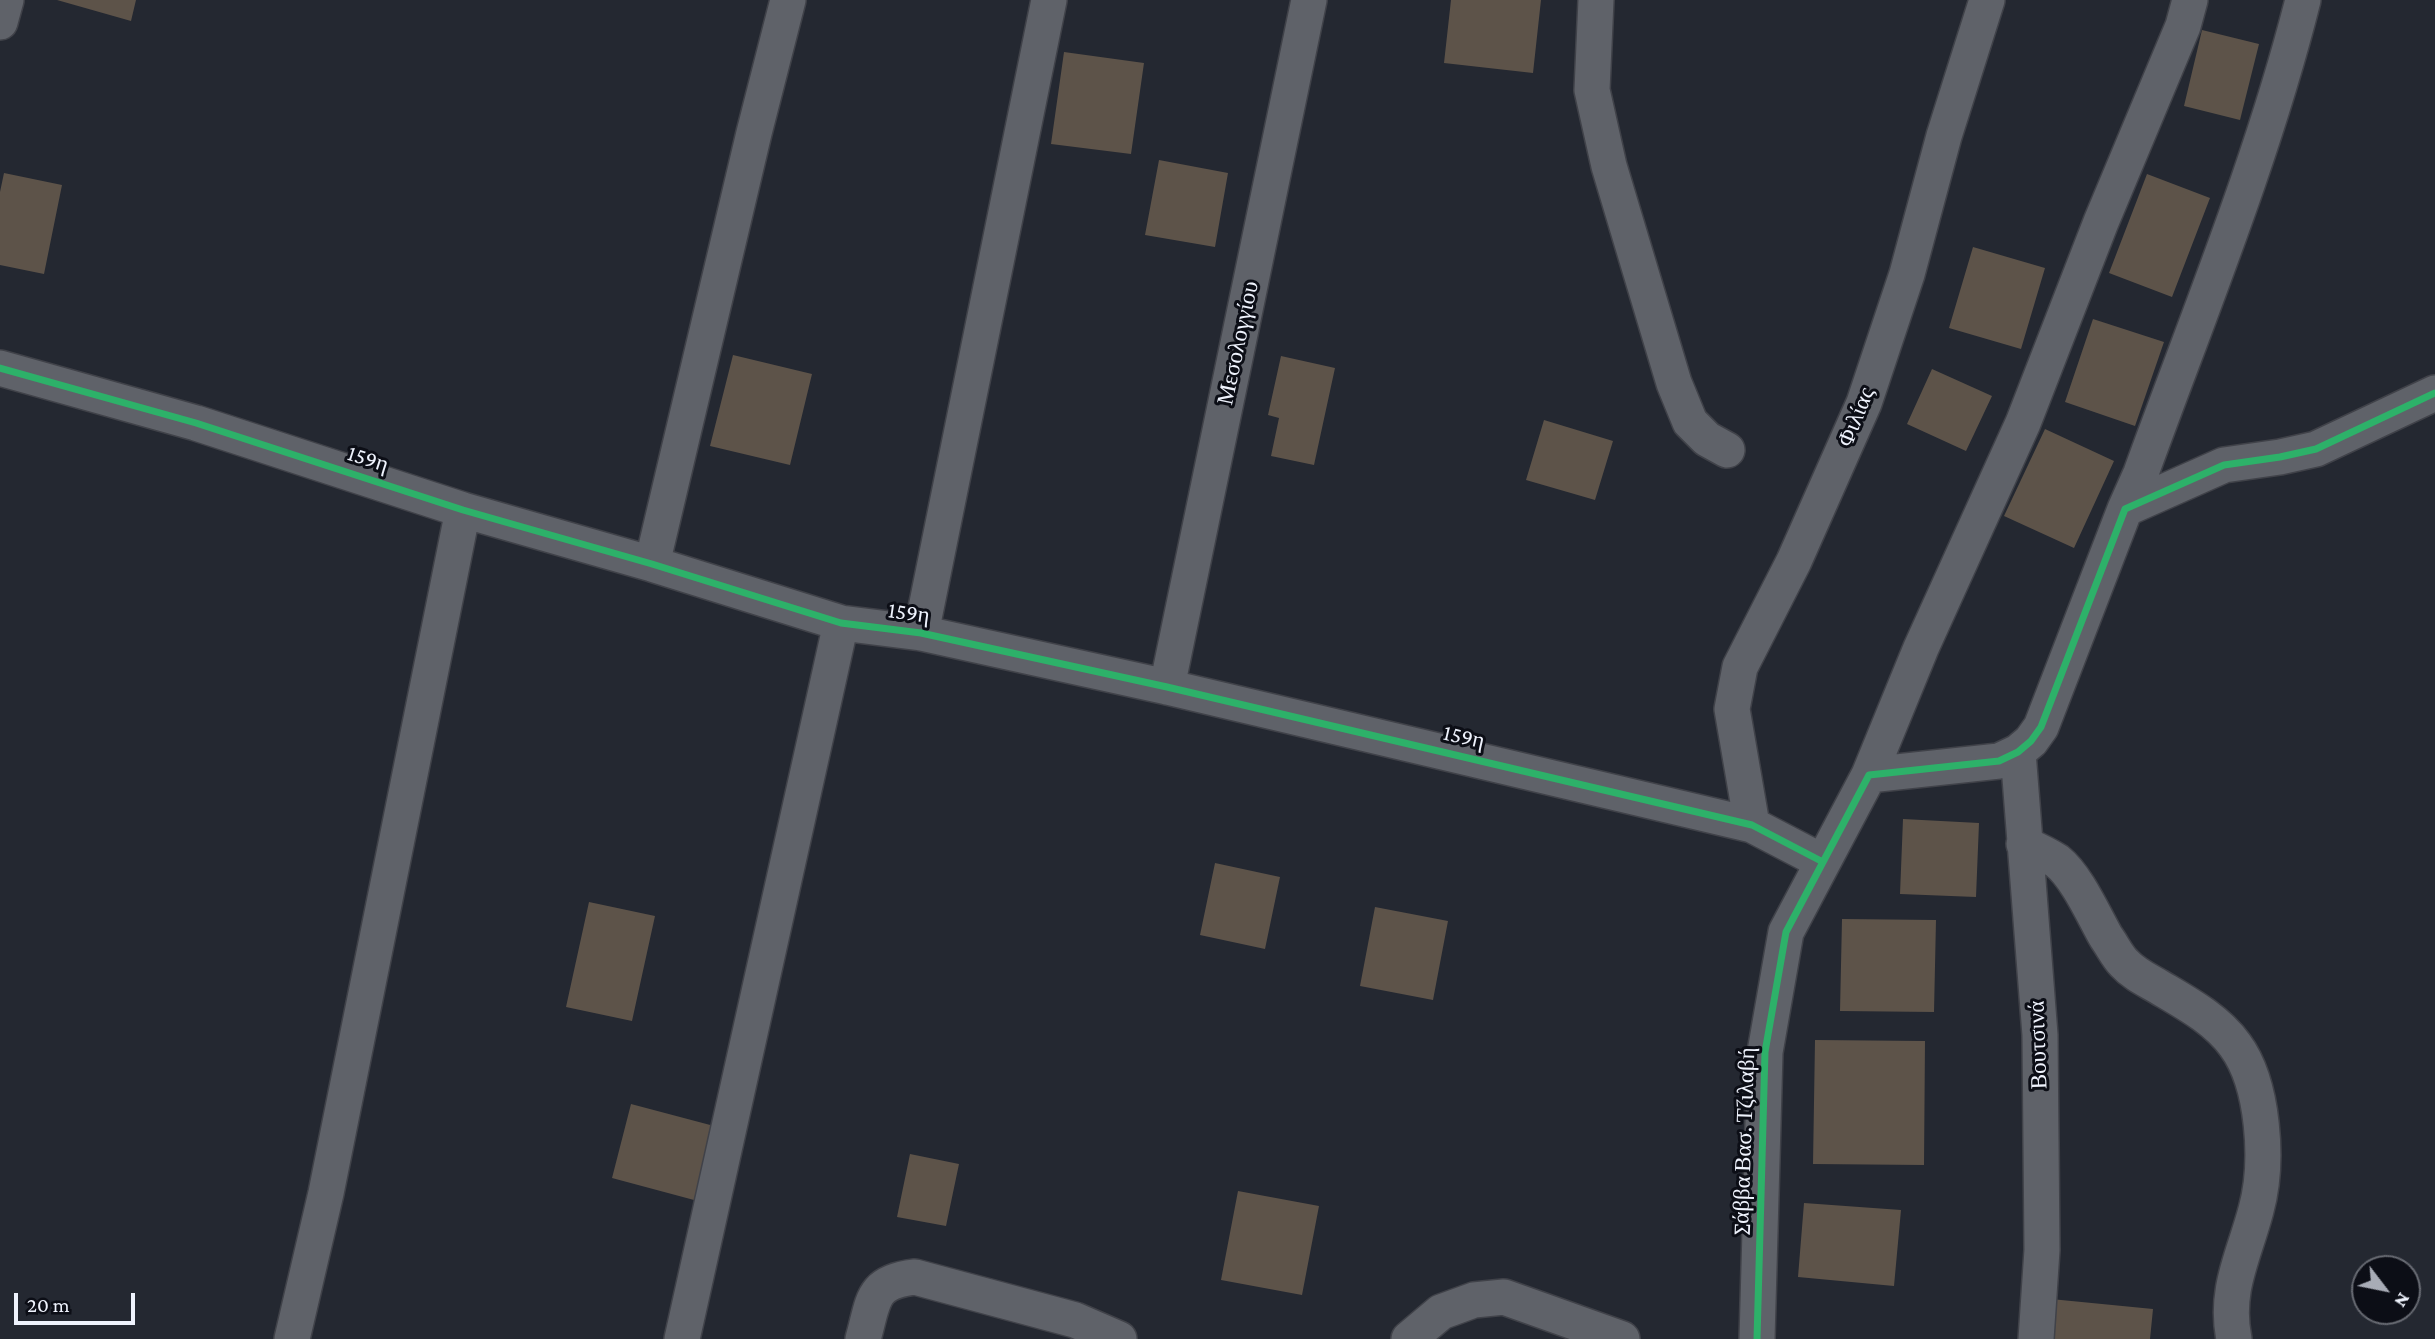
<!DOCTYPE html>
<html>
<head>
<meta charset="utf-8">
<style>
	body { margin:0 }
	#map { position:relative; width:2435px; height:1339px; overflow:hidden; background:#242831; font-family:"Crimson Pro",serif }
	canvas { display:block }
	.north { position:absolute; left:2351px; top:1255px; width:70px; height:70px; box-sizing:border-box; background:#0c0e16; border:2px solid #676a72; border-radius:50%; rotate:122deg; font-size:19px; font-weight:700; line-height:28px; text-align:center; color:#eff3fd }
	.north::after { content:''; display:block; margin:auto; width:24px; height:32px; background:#a8acb6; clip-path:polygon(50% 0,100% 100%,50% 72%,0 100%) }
	.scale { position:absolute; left:14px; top:1293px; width:121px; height:32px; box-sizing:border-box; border:4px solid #eff3fd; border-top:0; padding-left:9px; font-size:21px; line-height:24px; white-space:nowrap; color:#eff3fd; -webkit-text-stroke:5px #0c0e16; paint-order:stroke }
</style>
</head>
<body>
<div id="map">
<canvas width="2435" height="1339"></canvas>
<div class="north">N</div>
<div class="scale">20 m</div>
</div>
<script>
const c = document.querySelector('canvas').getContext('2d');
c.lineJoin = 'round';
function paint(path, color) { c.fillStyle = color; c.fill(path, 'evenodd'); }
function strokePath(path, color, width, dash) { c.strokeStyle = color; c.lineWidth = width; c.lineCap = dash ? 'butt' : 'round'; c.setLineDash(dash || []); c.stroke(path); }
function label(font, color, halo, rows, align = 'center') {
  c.font = font + ' "Crimson Pro",serif'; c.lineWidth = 6; c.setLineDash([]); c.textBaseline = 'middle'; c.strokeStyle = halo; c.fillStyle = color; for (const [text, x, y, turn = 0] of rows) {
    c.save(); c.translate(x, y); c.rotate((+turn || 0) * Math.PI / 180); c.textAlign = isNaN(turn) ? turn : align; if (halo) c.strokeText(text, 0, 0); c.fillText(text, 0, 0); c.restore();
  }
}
paint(new Path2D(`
	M57,0H136L131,21Z
	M1451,0H1541L1533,73L1444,63Z
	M2202,30L2259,44L2240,120L2184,106Z
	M1064,52L1144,63L1131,154L1051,144Z
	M1159,160L1228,173L1215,247L1145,235Z
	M4,173L62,185L44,274L0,265V192Z
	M2147,174L2210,198L2172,297L2109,273Z
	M1973,247L2045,268L2021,349L1949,328Z
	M2093,319L2164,342L2135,426L2065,402Z
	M733,355L812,374L790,465L710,446Z
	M1281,356L1335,368L1314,465L1271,456L1279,418L1268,415Z
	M1932,369L1992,396L1966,451L1907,424Z
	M1544,420L1613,441L1595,500L1526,480Z
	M2045,429L2114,461L2074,548L2004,516Z
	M1903,819L1979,823L1976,897L1900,894Z
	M1215,863L1280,877L1265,949L1200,935Z
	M589,902L655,916L632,1021L566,1007Z
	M1375,907L1448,921L1433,1000L1360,986Z
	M1842,919L1936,920L1934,1012L1840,1011Z
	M1815,1040L1925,1041L1924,1165L1813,1164Z
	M631,1104L714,1126L694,1200L612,1178Z
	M910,1154L959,1164L946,1226L897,1217Z
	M1238,1191L1319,1206L1302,1295L1221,1280Z
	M1804,1203L1901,1210L1894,1286L1798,1277Z
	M2051,1299L2153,1309L2150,1339H2047Z`), '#5d5349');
const street = new Path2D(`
	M1596,0L1592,90L1609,166L1674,383L1690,422L1707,439L1727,450
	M0,22L6,0
	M0,368L196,423L463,510L652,564L841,623L921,633L1167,687L1752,825L1821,861
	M2125,509L2141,473C2198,316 2262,162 2303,0
	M652,564L754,133L788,0
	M921,633L1049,0
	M1167,687L1309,0
	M2018,752L2040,1035L2042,1250L2036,1339
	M1869,775L1921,648L2023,423L2101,222L2183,26L2190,0
	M1752,825L1732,709L1740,667L1794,561L1864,403L1907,274L1944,136L1987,0
	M2024,844C2035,849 2046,854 2057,861C2077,877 2093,914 2106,937C2112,945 2117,956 2124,963C2134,974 2147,980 2159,987C2186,1003 2216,1019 2235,1045C2264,1084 2269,1163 2256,1210C2244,1256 2224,1290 2234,1339
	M292,1339L326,1193L463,510
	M682,1339L841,623
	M863,1339C874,1301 870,1282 915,1277L1075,1320L1119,1339
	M1409,1339L1441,1312L1474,1300L1504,1297L1622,1339
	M1757,1339L1765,1052L1786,932L1869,775L1999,761L2018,752L2031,741L2041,727L2125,509L2224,465L2280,457L2316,449L2435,393`);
strokePath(street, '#404249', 38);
strokePath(street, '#5f6269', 35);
strokePath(new Path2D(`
	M0,368L196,423L463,510L652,564L841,623L921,633L1167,687L1752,825L1821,861
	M1757,1339L1765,1052L1786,932L1869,775L1999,761L2018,752L2031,741L2041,727L2125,509L2224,465L2280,457L2316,449L2435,393`), '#2db169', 7);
label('23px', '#eff3fd', '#0c0e16', [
	["Μεσολογγίου",1238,343,-78],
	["Φιλίας",1856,417,-68],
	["159η",368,459,18],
	["159η",909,613,8],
	["159η",1464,737,13],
	["Βουτσινά",2038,1045,-92],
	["Σάββα Βασ. Τζιλαβή",1744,1141,-88]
]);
</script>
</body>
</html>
